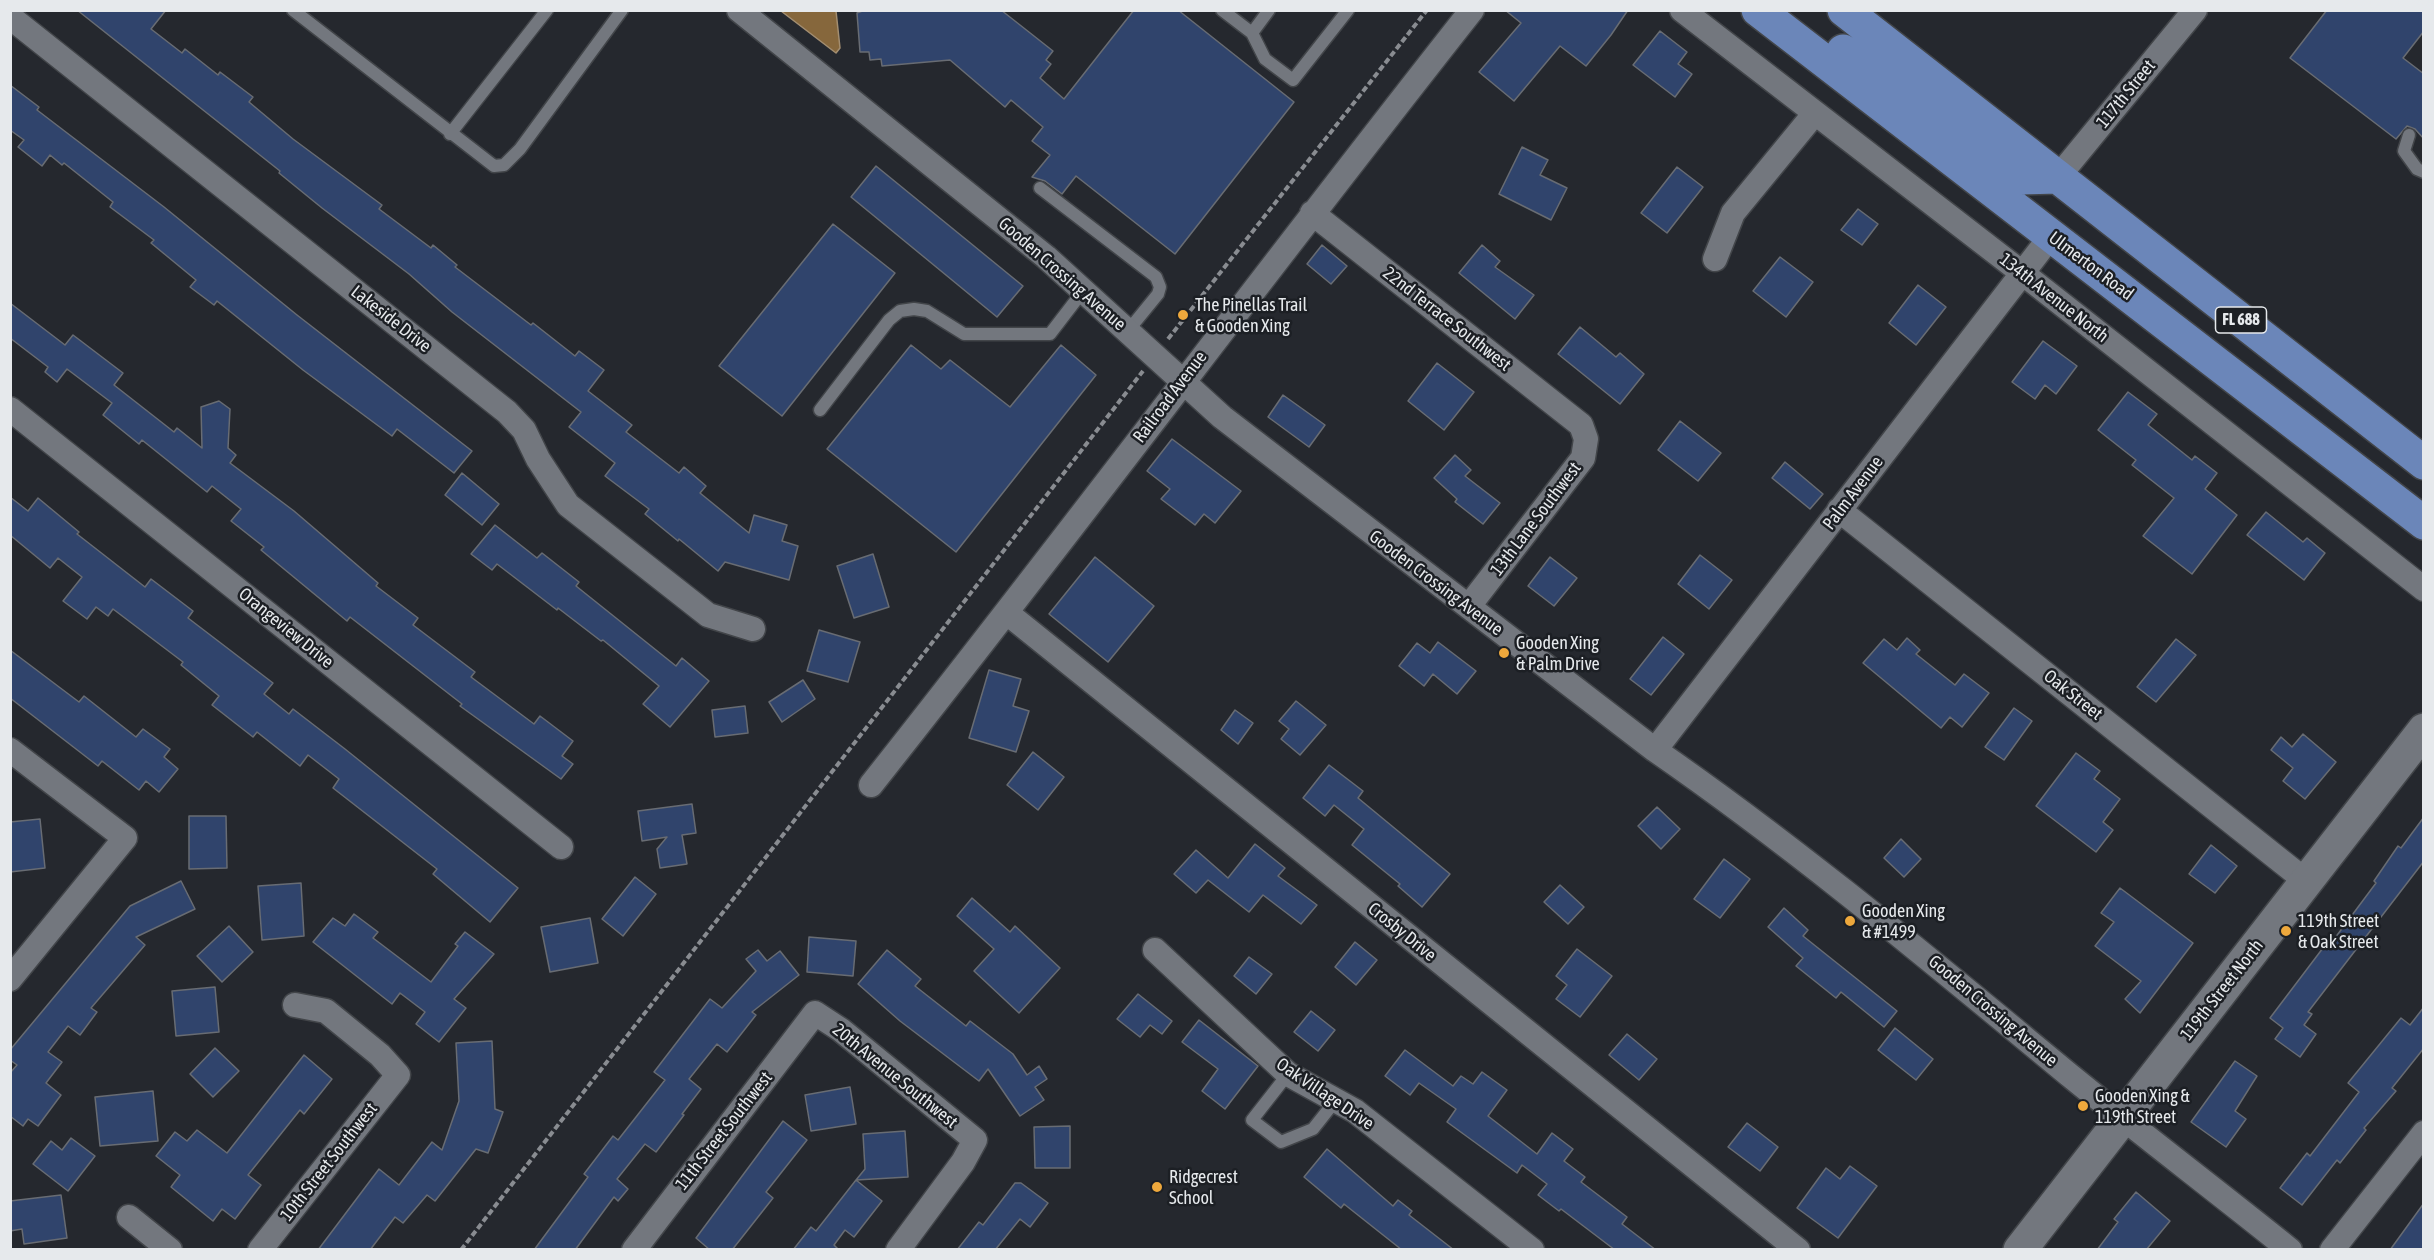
<!DOCTYPE html>
<html>
<head>
<meta charset="utf-8">
<style>
	body { margin:0 }
	#map { position:relative; width:2434px; height:1260px; overflow:hidden; background:#25282e; font-family:"Asap Condensed",sans-serif }
	canvas { display:block }
	.frame { position:absolute; inset:0; border:12px solid #e6e9ec; pointer-events:none }
</style>
</head>
<body>
<div id="map">
<canvas width="2434" height="1260"></canvas>
<div class="frame"></div>
</div>
<script>
const c = document.querySelector('canvas').getContext('2d');
c.lineJoin = 'round';
function paint(path, color) { c.fillStyle = color; c.fill(path, 'evenodd'); }
function strokePath(path, color, width, dash) { c.strokeStyle = color; c.lineWidth = width; c.lineCap = dash ? 'butt' : 'round'; c.setLineDash(dash || []); c.stroke(path); }
function label(font, color, halo, rows, align = 'center') {
  c.font = font + ' "Asap Condensed",sans-serif'; c.lineWidth = 5; c.setLineDash([]); c.textBaseline = 'middle'; c.strokeStyle = halo; c.fillStyle = color; for (const [text, x, y, turn = 0] of rows) {
    c.save(); c.translate(x, y); c.rotate((+turn || 0) * Math.PI / 180); c.textAlign = isNaN(turn) ? turn : align; if (halo) c.strokeText(text, 0, 0); c.fillText(text, 0, 0); c.restore();
  }
}
const water = new Path2D(`
	M781,11H836L840,48L836,53Z`);
paint(water, '#86673c');
strokePath(water, '#a38e71', 1.5);
const building = new Path2D(`
	M77,10H166L151,29L182,53L185,49L218,75L220,72L253,97L249,102L293,139L382,205L379,209L431,248L433,245L457,265L455,267L531,325L533,323L575,356L579,351L604,370L588,391L632,425L626,432L679,473L684,467L706,486L700,493L749,533L754,515L787,525L782,541L798,546L789,580L725,562L718,571L679,539L678,541L645,514L649,509L605,476L615,463L569,427L581,412L452,312L409,274L322,208L279,173L280,171Z
	M865,10H1001L1053,51L1046,60L1051,64L1040,78L1064,99L1134,10H1178L1294,102L1175,254L1076,176L1062,194L1045,181L1032,177L1050,155L1032,141L1043,127L1011,100L1005,107L950,60L882,66L881,59L870,60L869,52H860L857,13Z
	M1505,10H1628L1611,35L1586,66L1560,46L1514,101L1479,72L1521,23Z
	M2327,10H2424V31L2403,58L2424,74V139L2415,129L2407,126L2396,139L2290,58Z
	M1660,31L1687,52L1678,64L1692,74L1675,97L1633,65Z
	M10,85L39,107L37,110L164,207L297,315L472,451L454,473L397,429L392,436L303,370L217,301L214,305L190,287L196,280L151,243L154,240L110,207L113,202L64,163L62,165L50,155L42,166L18,147L24,140L10,130Z
	M1522,147L1548,160L1540,175L1567,188L1551,220L1499,194Z
	M876,166L1023,286L997,317L851,197Z
	M1677,167L1703,187L1667,233L1641,213Z
	M1858,209L1878,224L1862,245L1841,230Z
	M833,224L895,273L782,416L719,366Z
	M1322,245L1347,266L1331,284L1307,264Z
	M1482,245L1500,261L1495,267L1534,295L1515,319L1459,273Z
	M1780,257L1813,282L1786,317L1753,291Z
	M1918,285L1946,307L1916,345L1889,323Z
	M10,303L65,345L73,335L123,373L114,385L174,432L177,428L202,448L201,407L219,401L230,409L228,448L236,455L230,463L294,511L378,583L376,586L418,618L413,625L475,672L471,677L534,724L540,716L573,741L562,756L573,764L561,779L460,706L462,704L350,617L347,621L261,550L264,547L231,521L241,509L212,486L207,492L142,440L139,444L103,415L112,403L67,369L57,382L45,372L48,367L10,338Z
	M1580,327L1616,357L1620,353L1644,374L1620,404L1558,354Z
	M2043,341L2077,366L2056,394L2045,385L2035,399L2012,382Z
	M911,345L941,369L950,360L1010,407L1061,345L1096,375L956,552L827,449Z
	M1437,363L1474,392L1444,430L1408,401Z
	M2128,392L2157,414L2148,425L2192,460L2195,456L2217,473L2205,489L2237,515L2192,574L2143,536L2174,498L2132,465L2136,460L2098,430Z
	M1283,395L1325,425L1309,447L1268,417Z
	M1680,421L1721,453L1698,481L1658,450Z
	M1172,439L1241,491L1215,523L1204,514L1195,525L1161,499L1170,489L1147,471Z
	M1455,455L1471,470L1465,476L1500,503L1483,524L1455,502L1457,499L1434,478Z
	M1785,462L1823,494L1810,509L1772,478Z
	M462,473L499,504L482,525L445,495Z
	M10,497L28,511L38,498L79,532L77,534L145,587L151,579L193,611L188,618L273,683L264,694L289,714L293,709L345,749L518,888L490,922L433,874L437,869L333,788L339,779L308,755L300,766L257,732L253,737L212,705L219,696L181,665L183,662L113,609L108,616L96,607L87,619L63,601L82,577L58,558L50,568L10,535Z
	M2266,512L2303,542L2307,538L2325,553L2304,580L2247,535Z
	M495,525L537,558L542,553L579,582L576,586L676,666L682,658L709,681L670,727L643,704L659,686L603,640L601,641L558,608L557,610L497,564L492,570L471,554Z
	M873,554L889,607L854,618L837,566Z
	M1700,555L1732,580L1709,609L1678,584Z
	M1095,557L1154,606L1108,662L1049,614Z
	M1550,557L1577,578L1554,606L1528,586Z
	M819,630L860,642L848,682L807,671Z
	M1663,637L1684,654L1651,695L1630,679Z
	M1907,638L1920,650L1916,654L1955,685L1964,674L1989,693L1962,727L1950,717L1941,728L1863,663L1884,639L1897,650Z
	M2176,639L2196,655L2156,702L2137,687Z
	M1438,642L1476,671L1457,694L1433,674L1424,686L1399,666L1417,643L1430,653Z
	M10,650L79,702L84,696L136,737L143,729L170,749L164,757L178,769L159,792L146,781L139,790L102,761L98,766L10,698Z
	M989,670L1021,679L1013,706L1029,711L1016,752L969,738Z
	M803,680L815,699L782,722L769,702Z
	M1296,701L1326,725L1300,755L1281,739L1289,729L1279,721Z
	M745,706L748,733L715,737L712,710Z
	M2014,708L2032,721L2004,760L1985,747Z
	M1235,710L1253,723L1238,744L1221,730Z
	M2303,734L2336,762L2305,799L2283,781L2293,768L2271,750L2281,737L2292,747Z
	M1033,752L1064,777L1038,810L1007,785Z
	M2076,753L2100,771L2094,779L2120,799L2103,822L2113,830L2096,852L2036,806Z
	M1329,765L1363,791L1358,798L1450,874L1422,907L1398,886L1400,884L1352,845L1364,829L1334,805L1325,816L1303,798Z
	M692,804L696,833L682,835L687,864L660,868L657,849L667,837L642,841L638,811Z
	M1657,807L1680,829L1661,849L1638,826Z
	M189,816H226L227,868L189,869Z
	M2424,817V861L2308,1012L2312,1014L2304,1025L2316,1034L2300,1057L2275,1039L2283,1028L2270,1018L2326,944L2329,946L2376,883L2374,881L2398,846L2401,848Z
	M40,819L45,868L10,872V822Z
	M1901,839L1921,859L1904,877L1884,858Z
	M1255,844L1285,868L1278,876L1317,905L1301,924L1263,895L1249,912L1208,880L1196,893L1174,874L1196,850L1228,878Z
	M2211,845L2237,866L2215,893L2189,874Z
	M1724,859L1750,879L1720,918L1694,899Z
	M635,877L656,894L623,936L602,919Z
	M181,881L195,909L136,937L145,945L91,1008L97,1012L80,1035L68,1026L48,1052L62,1062L46,1083L61,1095L38,1126L28,1119L23,1126L10,1116V1073L17,1065L10,1060V1050L130,906Z
	M301,883L304,936L262,940L258,886Z
	M1560,885L1584,907L1568,924L1544,902Z
	M2120,888L2193,943L2140,1013L2125,999L2141,981L2095,946L2114,922L2101,913Z
	M972,898L1010,932L1015,926L1060,968L1019,1013L974,971L994,949L957,916Z
	M1784,908L1808,930L1803,936L1897,1011L1884,1027L1841,992L1836,998L1796,966L1803,958L1768,927Z
	M354,914L378,932L373,938L431,982L458,946L455,944L465,932L494,954L454,999L466,1008L439,1042L416,1024L425,1012L400,993L392,1004L313,942L333,918L345,926Z
	M590,918L598,963L550,972L541,927Z
	M229,926L253,952L222,982L197,956Z
	M809,937L856,941L853,976L807,972Z
	M1355,942L1377,960L1356,985L1335,967Z
	M1577,949L1612,976L1580,1017L1556,999L1567,985L1556,976Z
	M758,950L767,961L780,951L799,975L752,1012L756,1015L727,1052L717,1044L689,1079L701,1089L682,1114L684,1115L656,1152L645,1144L617,1179L628,1189L618,1201L614,1197L575,1250H534L588,1177L584,1174L613,1136L618,1140L665,1080L654,1072L710,999L722,1008L756,971L746,959Z
	M887,950L921,979L915,986L966,1026L970,1021L1013,1054L1027,1075L1039,1066L1047,1079L1035,1087L1044,1100L1020,1116L988,1069L979,1081L900,1021L858,984Z
	M1249,957L1272,974L1256,994L1234,976Z
	M215,987L219,1032L176,1036L172,991Z
	M1138,994L1172,1021L1162,1034L1150,1025L1140,1037L1117,1019Z
	M2424,1007V1048L2392,1088L2396,1091L2364,1128L2366,1130L2340,1163L2337,1160L2302,1205L2280,1188L2307,1153L2310,1156L2359,1092L2348,1083L2401,1018L2410,1025Z
	M1311,1011L1335,1030L1318,1051L1294,1032Z
	M1199,1020L1258,1066L1225,1109L1202,1091L1218,1069L1182,1042Z
	M1895,1028L1933,1059L1916,1080L1878,1050Z
	M1627,1034L1657,1059L1639,1080L1609,1055Z
	M492,1041L495,1109L503,1112L488,1153L476,1149L435,1201L427,1195L403,1223L395,1217L370,1250H318L379,1169L399,1185L432,1142L442,1150L459,1101L456,1043Z
	M215,1048L239,1071L213,1097L190,1074Z
	M1405,1050L1453,1086L1461,1076L1473,1084L1482,1072L1507,1090L1488,1116L1537,1154L1552,1133L1573,1149L1564,1161L1585,1177L1581,1182L1627,1217L1622,1224L1656,1250H1615L1561,1209L1559,1211L1538,1195L1547,1184L1522,1165L1517,1173L1447,1122L1456,1109L1419,1083L1410,1095L1385,1076Z
	M304,1055L332,1079L304,1114L300,1110L248,1175L261,1185L235,1219L222,1209L213,1221L171,1187L180,1175L156,1156L175,1132L187,1141L197,1130L227,1153Z
	M2235,1061L2257,1076L2235,1111L2246,1119L2226,1147L2191,1122Z
	M850,1087L856,1124L811,1131L805,1095Z
	M153,1091L158,1141L100,1146L95,1097Z
	M783,1121L807,1140L766,1192L773,1198L732,1250H710L696,1238Z
	M1747,1123L1778,1147L1760,1171L1728,1147Z
	M1070,1126V1168H1035L1034,1127Z
	M905,1131L908,1177L856,1180L865,1169L863,1134Z
	M71,1138L95,1156L68,1191L33,1164L51,1141L62,1150Z
	M1327,1149L1393,1206L1398,1200L1412,1211L1409,1215L1454,1250H1402L1344,1204L1341,1208L1304,1177Z
	M1850,1166L1877,1186L1838,1238L1797,1208L1826,1168L1840,1179Z
	M856,1180L882,1201L854,1237L845,1230L834,1245L839,1250H793L811,1227L816,1231Z
	M1015,1183H1021L1048,1203L1030,1227L1020,1219L995,1250H957L979,1222L983,1225Z
	M2136,1192L2170,1221L2146,1250H2097L2118,1222L2114,1219Z
	M61,1195L67,1238L24,1244L22,1229L10,1231V1201Z
	M2424,1203V1250H2390Z`);
paint(building, '#30446c');
strokePath(building, '#686c73', 1.5);
const lane = new Path2D(`
	M293,10L494,166L504,165L520,149L622,10
	M1222,10L1252,33L1265,59L1293,80L1348,10
	M1252,33L1269,10
	M450,134L547,10
	M2409,135L2404,151L2417,169L2424,172
	M1040,188L1156,277L1160,287L1158,294L1127,332
	M820,410L889,320L900,311L914,309L927,311L964,334H1050L1083,291
	M1288,1074L1252,1120L1281,1142L1313,1129L1336,1100`);
const street = new Path2D(`
	M739,10L1046,257L1222,417L1655,750C1801,851 1936,965 2073,1078C2144,1136 2218,1192 2290,1250
	M1682,10L2021,272L2424,589
	M10,17L507,412L524,430L538,459L568,505L708,615L753,629
	M2058,177L2195,10
	M1312,213L1581,425L1586,439L1583,458L1469,606
	M1715,259L1733,213L1815,113
	M10,409L561,847
	M1839,510L2306,881
	M1007,613L1798,1250
	M10,750L125,838L10,979
	M1655,750L2051,236
	M871,785C1074,529 1269,267 1472,10
	M1155,950L1288,1074L1355,1111L1532,1250
	M129,1217L170,1250
	M260,1250L398,1075L380,1055L326,1011L295,1005
	M634,1250L815,1013L841,1030L975,1140L963,1162L898,1250
	M2332,1250L2424,1133`);
const secondary = new Path2D(`
	M2020,1250L2424,730`);
const primary = new Path2D(`
	M1758,10L2424,523
	M1844,10L2424,463
	M1843,51L1901,91L2002,169L2020,178L2058,177`);
strokePath(lane, '#424549', 15);
strokePath(street, '#424549', 27);
strokePath(secondary, '#424549', 36);
strokePath(primary, '#424549', 36);
strokePath(new Path2D(`
	M1168,339L1427,10
	M461,1250L1143,371`), '#898c91', 4, [6, 3]);
strokePath(lane, '#73777e', 12);
strokePath(street, '#73777e', 24);
strokePath(secondary, '#73777e', 33);
strokePath(primary, '#6b86b9', 33);
for (const [x, y, r, color] of [
	[1183,315,6,"#eea83c"],
	[1504,653,6,"#eea83c"],
	[1850,921,6,"#eea83c"],
	[2286,931,6,"#eea83c"],
	[2083,1106,6,"#eea83c"],
	[1157,1187,6,"#eea83c"]
]) { const dot = new Path2D(); dot.arc(x, y, r, 0, 2 * Math.PI); c.fillStyle = color; c.fill(dot); strokePath(dot, '#1c1f24', 2); }
for (const [x, y, w] of [
	[2241,320,51]
]) { const box = new Path2D(); box.roundRect(x - w / 2, y - 13, w, 26, 4.5); c.fillStyle = '#1c1f24'; c.fill(box); strokePath(box, '#e6e9ec', 1.5); }
label('bold 16px', '#e6e9ec', null, [
	["FL 688",2241,320]
]);
label('18px', '#e6e9ec', '#1c1f24', [
	["117th Street",2126,94,-51],
	["Ulmerton Road",2091,266,37],
	["Gooden Crossing Avenue",1062,274,41],
	["134th Avenue North",2054,298,38],
	["Lakeside Drive",391,319,38],
	["22nd Terrace Southwest",1447,319,38],
	["Railroad Avenue",1170,397,-53],
	["Palm Avenue",1853,493,-53],
	["13th Lane Southwest",1536,519,-53],
	["Gooden Crossing Avenue",1436,583,37],
	["Orangeview Drive",286,628,39],
	["Oak Street",2073,695,38],
	["Crosby Drive",1402,932,39],
	["119th Street North",2222,990,-52],
	["Gooden Crossing Avenue",1993,1011,40],
	["20th Avenue Southwest",895,1076,39],
	["Oak Village Drive",1325,1094,34],
	["11th Street Southwest",724,1131,-52],
	["10th Street Southwest",329,1162,-52]
]);
label('18px', '#e6e9ec', '#1c1f24', [
	["The Pinellas Trail",1195,305],
	["& Gooden Xing",1195,326],
	["Gooden Xing",1516,643],
	["& Palm Drive",1516,664],
	["Gooden Xing",1862,911],
	["& #1499",1862,932],
	["119th Street",2298,921],
	["& Oak Street",2298,942],
	["Gooden Xing &",2095,1096],
	["119th Street",2095,1117],
	["Ridgecrest",1169,1177],
	["School",1169,1198]
], 'left');
</script>
</body>
</html>
